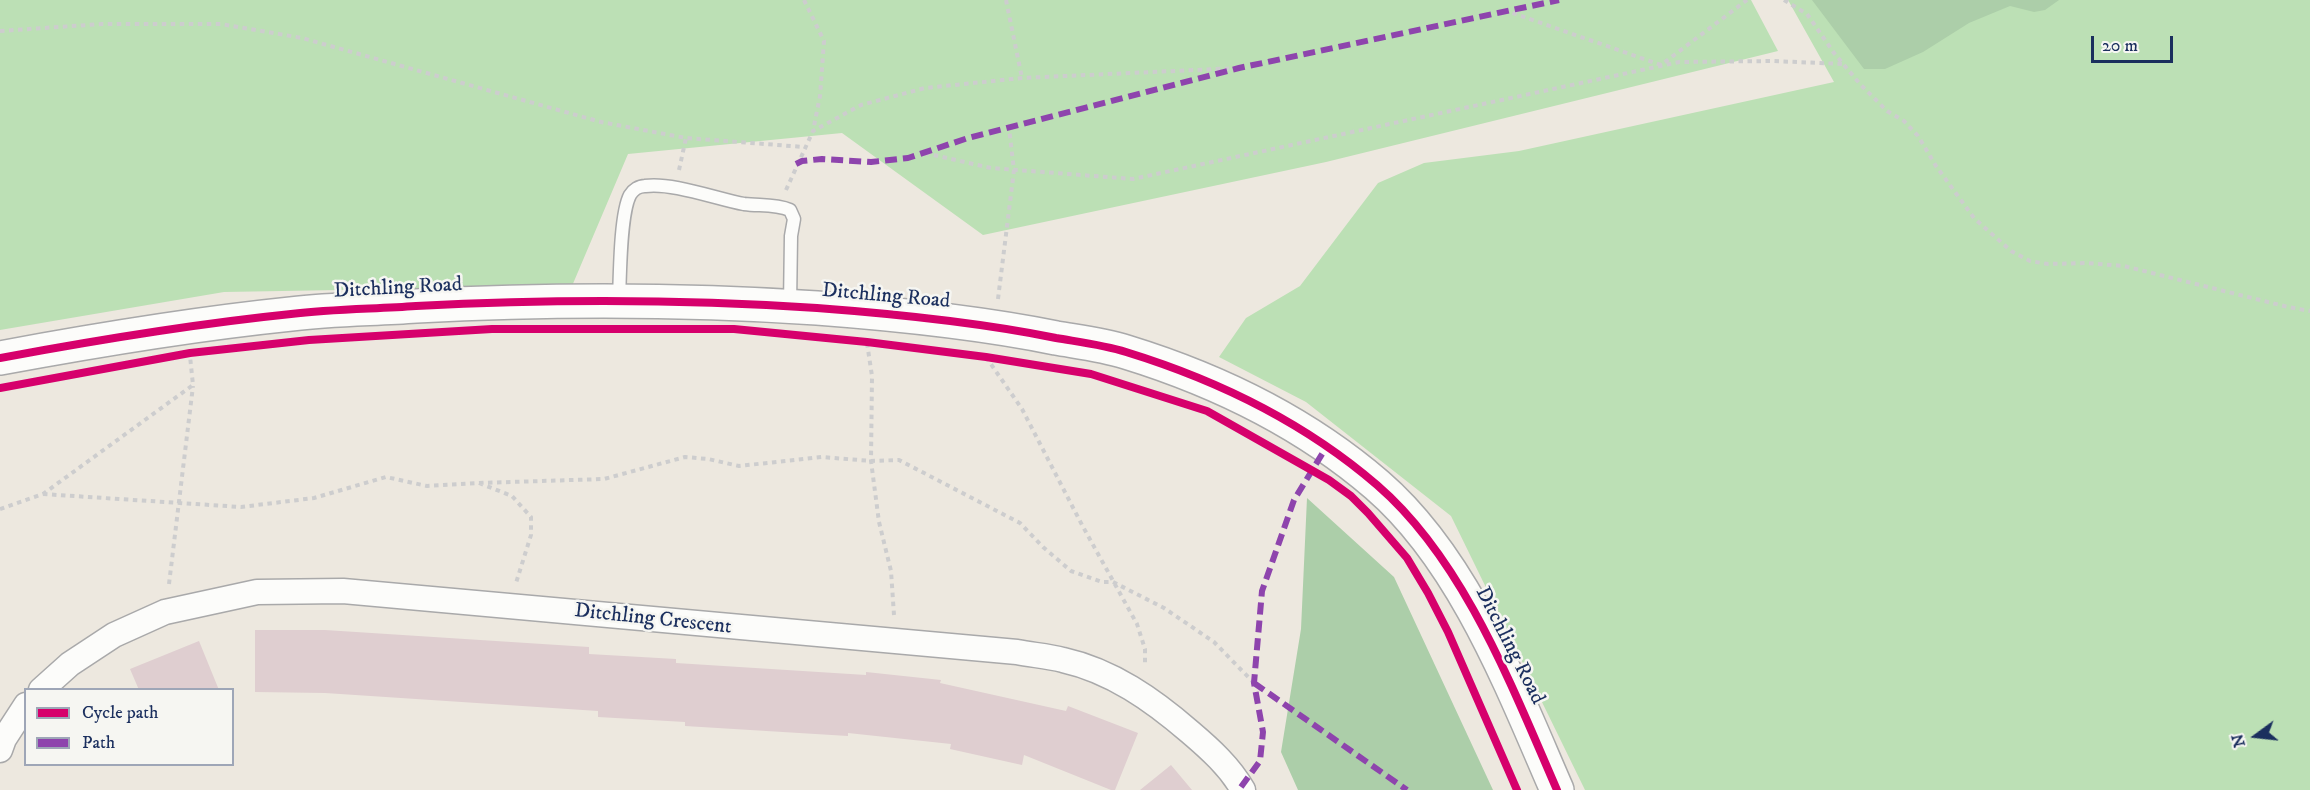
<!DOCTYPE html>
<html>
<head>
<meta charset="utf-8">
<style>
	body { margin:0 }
	#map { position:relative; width:2310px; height:790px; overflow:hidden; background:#ede8df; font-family:"IM FELL DW Pica",serif }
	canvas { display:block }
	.legend { position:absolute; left:24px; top:688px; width:210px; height:78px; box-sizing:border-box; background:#f6f6f2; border:2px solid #9ea6b7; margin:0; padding:8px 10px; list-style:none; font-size:18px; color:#1b2f5e }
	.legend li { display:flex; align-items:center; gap:12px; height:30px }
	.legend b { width:30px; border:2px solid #9ea6b7 }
	.north { position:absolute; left:2226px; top:706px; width:60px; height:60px; -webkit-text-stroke:4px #f6f6f2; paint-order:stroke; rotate:255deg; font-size:16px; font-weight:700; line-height:24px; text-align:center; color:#1b2f5e }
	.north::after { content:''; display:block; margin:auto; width:21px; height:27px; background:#1b2f5e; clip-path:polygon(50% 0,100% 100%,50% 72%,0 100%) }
	.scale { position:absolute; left:2091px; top:36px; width:82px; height:27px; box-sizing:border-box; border:3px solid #1b2f5e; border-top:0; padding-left:8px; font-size:18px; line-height:21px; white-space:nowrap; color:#1b2f5e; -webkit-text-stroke:4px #f6f6f2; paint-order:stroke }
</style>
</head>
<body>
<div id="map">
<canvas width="2310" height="790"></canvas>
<ul class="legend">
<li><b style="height:8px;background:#d6006c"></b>Cycle path</li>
<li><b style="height:8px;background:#8e44ad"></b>Path</li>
</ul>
<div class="north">N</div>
<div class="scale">20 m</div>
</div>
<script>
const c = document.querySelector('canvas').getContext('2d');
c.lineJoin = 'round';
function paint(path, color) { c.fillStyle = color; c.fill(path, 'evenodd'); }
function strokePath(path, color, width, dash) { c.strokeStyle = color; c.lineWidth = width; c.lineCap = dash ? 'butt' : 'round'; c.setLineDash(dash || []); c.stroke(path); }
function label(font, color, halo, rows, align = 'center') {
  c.font = font + ' "IM FELL DW Pica",serif'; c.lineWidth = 5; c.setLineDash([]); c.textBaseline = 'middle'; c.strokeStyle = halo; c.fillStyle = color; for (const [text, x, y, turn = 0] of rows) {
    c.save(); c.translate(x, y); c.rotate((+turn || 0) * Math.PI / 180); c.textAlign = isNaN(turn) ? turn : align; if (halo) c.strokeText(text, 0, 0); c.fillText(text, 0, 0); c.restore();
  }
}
paint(new Path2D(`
	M0,0H1751L1778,51L1326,162L983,235L842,133L628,154L572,286L224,292L0,330Z
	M1788,0H2310V790H1585L1451,516L1306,402L1219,357L1246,318L1300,286L1378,183L1424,163L1519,151L1834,82Z`), '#bce0b5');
paint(new Path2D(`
	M1812,0H2059L2045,10L2034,12L2010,6L1969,23L1923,52L1885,69H1864Z
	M1307,498L1394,577L1493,790H1298L1281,752L1301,629Z`), '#accea9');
paint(new Path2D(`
	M255,630H325L589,647V654L676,659V663L866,675V672L941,680L940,683L1066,711L1068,706L1138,733L1115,790H1111L1024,755L1022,765L950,749L951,744L848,733V736L685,726V722L598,717V711L325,693L255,692Z
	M199,641L219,690H139L130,669Z
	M1171,765L1192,790H1140Z`), '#dfced0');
const lane = new Path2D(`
	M619,300C620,277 620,214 630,195C633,190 639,186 645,186C672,182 717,199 744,204C760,206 775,204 790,210L794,219L791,236L790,305`);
const street = new Path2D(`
	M41,690L70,664L114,635L165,612L257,592L343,591L1017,652C1032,655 1048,656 1063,660C1112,671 1153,700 1190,732C1210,749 1230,767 1243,790
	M0,750L4,739L26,705`);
const secondary = new Path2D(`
	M0,358C97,340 193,324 291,314C332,309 374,309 416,306C550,299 683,299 817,308C897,314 978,322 1056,338C1079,342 1104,345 1126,352C1217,380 1305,423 1377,485C1464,560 1512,687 1557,790`);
strokePath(lane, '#a9a9aa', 15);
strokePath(street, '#a9a9aa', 27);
strokePath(secondary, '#a9a9aa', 36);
strokePath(new Path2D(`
	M804,0L824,41L820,96L813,131
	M1006,0L1022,78
	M1784,0L1807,14L1834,53L1860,84L1887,111L1904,121L1918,136L1936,166L1974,218L2011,251L2030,261L2048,264L2086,263L2124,266L2288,307L2310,311
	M1504,10L1661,65L1747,0
	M0,31L102,24H221L302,38L601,122L686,138L804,147
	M925,153L991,168L1133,179L1679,62L1773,61L1843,64
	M679,170L686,138
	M786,190L813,131L861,105L925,88L1022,78L1239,68
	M998,299L1014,170L1009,128
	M867,343L872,376L871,461L879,522L891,571L894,615
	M986,357L1022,409L1082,525L1137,624L1145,649V666
	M479,483L604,479L685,457L708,459L739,466L822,457L871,461L899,460L1020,523L1043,547L1071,571L1102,582H1113L1164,608L1214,642L1254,683
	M43,494L241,507L314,498L386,477L427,486L479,483L512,496L531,517V535L516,583
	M0,509L43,494L193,385L190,356
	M169,584L193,386`), '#cdcdce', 4, [4.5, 4.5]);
strokePath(lane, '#fcfcfa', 12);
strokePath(street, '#fcfcfa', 24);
strokePath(secondary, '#fcfcfa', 33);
strokePath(new Path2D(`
	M796,164L802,161L822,159L871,162L908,158L968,138L1239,68L1559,0
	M1254,683L1407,790
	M1241,787L1260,761L1263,732L1254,683L1262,591L1294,500L1327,446`), '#8e44ad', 6, [12, 6]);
strokePath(new Path2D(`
	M0,358C97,340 193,324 291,314C332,309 374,309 416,306C550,299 683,299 817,308C897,314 978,322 1056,338C1079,342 1104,345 1126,352C1217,380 1305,423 1377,485C1464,560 1512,687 1557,790
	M0,388L190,353L309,340L492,329H734L867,342L986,357L1091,374L1207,411L1329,480L1351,496L1368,513L1407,558L1428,593L1448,632L1517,790`), '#d6006c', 8);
label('21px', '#1b2f5e', '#f6f6f2', [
	["Ditchling Road",398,289,-3],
	["Ditchling Road",886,297,5],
	["Ditchling Crescent",653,620,6],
	["Ditchling Road",1509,646,63]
]);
</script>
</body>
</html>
